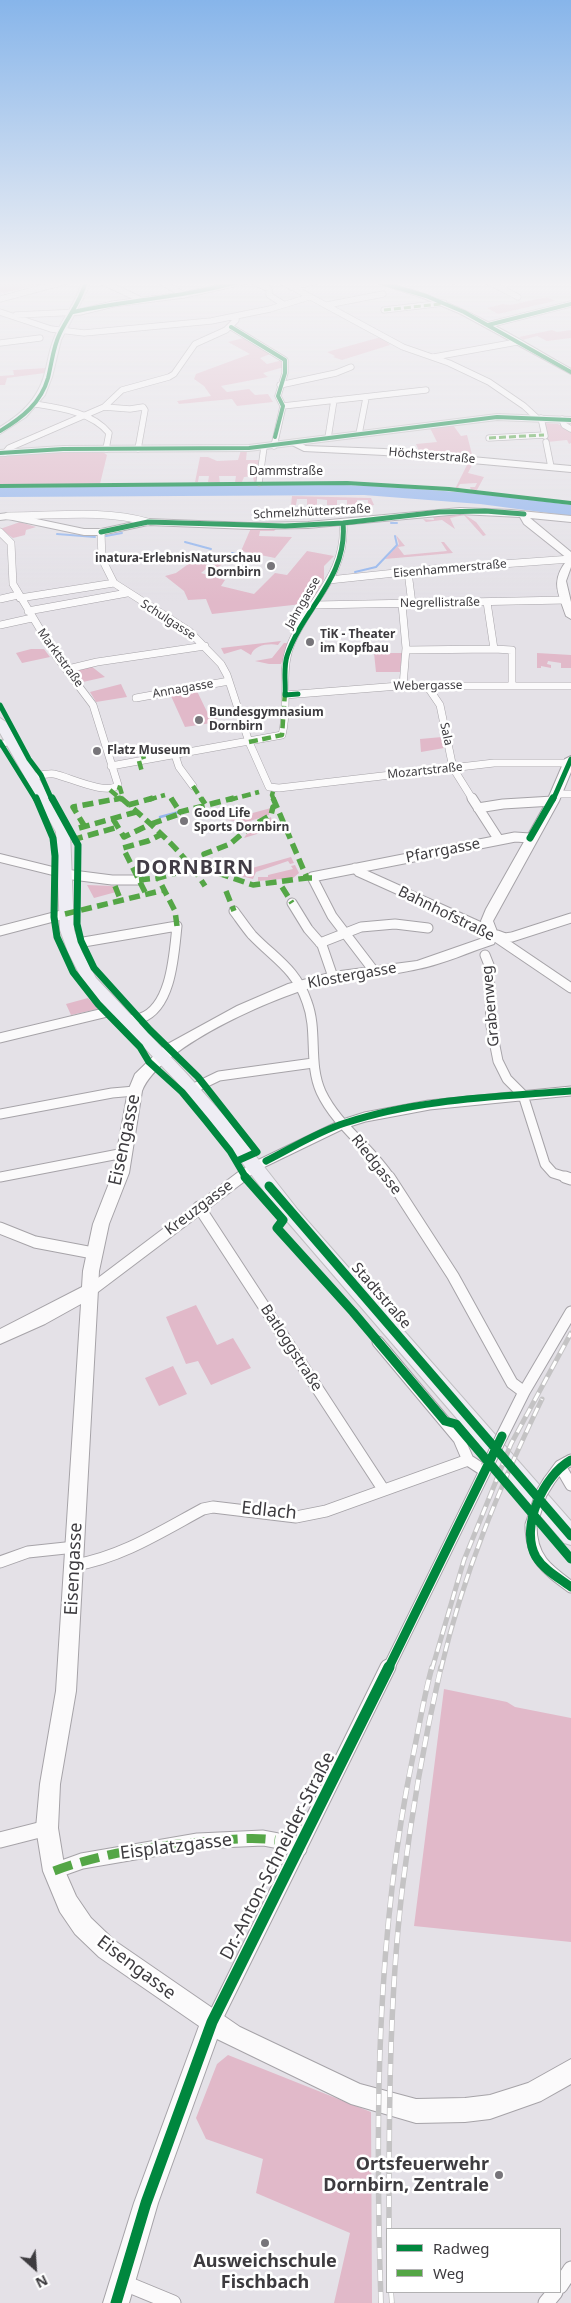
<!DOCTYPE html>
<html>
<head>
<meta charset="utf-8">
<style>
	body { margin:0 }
	#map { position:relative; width:571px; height:2303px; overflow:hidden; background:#e4e1e7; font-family:"Noto Sans",sans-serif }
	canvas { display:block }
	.legend { position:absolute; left:386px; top:2228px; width:175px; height:65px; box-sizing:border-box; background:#fff; border:1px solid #b1b1b2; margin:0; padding:6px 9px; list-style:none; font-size:15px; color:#3d3b3f }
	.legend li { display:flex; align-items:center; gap:10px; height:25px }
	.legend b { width:25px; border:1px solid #b1b1b2 }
	.north { position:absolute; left:10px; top:2243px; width:50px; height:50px; -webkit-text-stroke:4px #fff; paint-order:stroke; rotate:154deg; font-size:14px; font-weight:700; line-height:20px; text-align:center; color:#3d3b3f }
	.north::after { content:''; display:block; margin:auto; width:18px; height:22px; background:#3d3b3f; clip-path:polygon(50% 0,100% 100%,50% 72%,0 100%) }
</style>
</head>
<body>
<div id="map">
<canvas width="571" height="2303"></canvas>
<ul class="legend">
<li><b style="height:6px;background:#00873e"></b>Radweg</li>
<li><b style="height:6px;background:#54a646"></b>Weg</li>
</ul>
<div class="north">N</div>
</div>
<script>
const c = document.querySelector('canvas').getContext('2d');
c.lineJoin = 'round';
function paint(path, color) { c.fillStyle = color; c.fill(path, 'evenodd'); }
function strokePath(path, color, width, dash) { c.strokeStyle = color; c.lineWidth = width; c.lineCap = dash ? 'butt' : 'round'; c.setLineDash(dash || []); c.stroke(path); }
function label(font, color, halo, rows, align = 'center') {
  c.font = font + ' "Noto Sans",sans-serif'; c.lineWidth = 5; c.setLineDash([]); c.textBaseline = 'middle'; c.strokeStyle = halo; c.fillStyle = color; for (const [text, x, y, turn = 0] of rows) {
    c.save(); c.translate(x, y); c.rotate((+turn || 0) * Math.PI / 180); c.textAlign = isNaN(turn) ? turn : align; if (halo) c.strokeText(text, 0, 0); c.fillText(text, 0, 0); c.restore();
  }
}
paint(new Path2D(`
	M0,281H54L4,293L0,292Z
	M547,297L555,301L498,314L487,308L503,304L510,305Z
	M552,330L557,332L571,330V338L547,341L537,336L523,340L519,337Z
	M247,337L273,353L260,358L267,364L283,360L284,367L263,373L268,377L221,386L227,392L249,389L255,395L268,394L273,402L237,406L232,399L179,404L177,401L211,396L204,386L194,379L196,374L250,354L228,342Z
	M381,337L390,342L388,343L390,345L342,360L333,357L335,356L327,352Z
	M45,368V373L7,378L5,385H0V376L14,375L13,370L0,371Z
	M543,423L558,424L571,431V443L569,444L567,440L547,442Z
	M453,425L461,436L467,435L473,458L420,453L416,444L437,442L430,428Z
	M241,450H247L246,460H260L259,468L256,467V464H249L247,468V470L259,469L257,481L254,482L253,476L244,477L242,482H235L236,476H219L220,483L208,482L209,476H199L198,482H195L200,457H208L217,461L238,460Z
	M63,452H103L107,455L100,484L0,486V456Z
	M469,461L478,464L473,463L468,473L484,477L477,490H471L470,487H475L477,483L460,484L458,487L461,489H455Z
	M292,496L371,498L374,505L368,506V500H357V505H347V500H337V505H327V500L317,499V505H307V499H297L296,505H291Z
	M462,513L476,522L486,535L483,536L464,515L450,518L455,529L442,520L426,522L423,519L434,520L433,516Z
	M20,522L36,527L26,530L25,535L13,538L0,529Z
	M251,528H277L274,531H260L259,536L292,537L275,558L241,551Z
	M396,535L405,546L398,547L404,555L447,551L441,542H444L453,553L385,559L399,544Z
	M307,551L334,556L324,566V579L311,603L212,614L206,599L188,600L184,591L165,576L176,573L198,557L201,559L198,562L213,566L217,562L223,563L216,570L207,568L201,573L225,580L221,586L254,594L275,573L287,575Z
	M281,641L278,645C269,643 254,645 251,655L241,649L224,654L221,648Z
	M284,643H289L281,664H269L255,661L272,658Z
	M31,649H44L50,657L22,663L16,653Z
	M374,653H402L400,672H376Z
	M537,653L571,655V668H561V663L548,661L547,664L551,665V668L541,666V668H537Z
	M91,666L105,677L83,682L74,670Z
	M121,684L127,697L96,702L90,692Z
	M196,689L209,716L215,715L218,722L185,727L171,696L160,697L159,696Z
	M442,737L444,748L421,752L420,739Z
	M271,808L269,815L247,822L227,820Z
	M271,817L272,827L270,830L244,838L250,829Z
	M291,857L294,863L290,864L288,861L256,872L253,879L241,876L232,870L235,868L238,872Z
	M295,865L299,873L293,878L258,881V877H268V875L293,869L291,866Z
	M87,885L113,886L116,892L94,898Z
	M88,998L98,1009L71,1015L66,1004Z
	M196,1305L217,1345L233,1338L251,1368L211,1385L198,1361L186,1364L166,1317Z
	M173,1366L187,1394L159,1406L145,1378Z
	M444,1689L507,1702L515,1707L571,1718V1942L414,1926Z
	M228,2055L371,2112L372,2303H334L350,2233L256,2193L263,2159L206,2139L196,2118L217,2064Z`), '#e1b9c9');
paint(new Path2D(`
	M305,484C394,485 482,493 571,505V516L480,504L364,495L0,497V488Z`), '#95b6ed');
strokePath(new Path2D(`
	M391,523H397
	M57,534L95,537
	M106,536L122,533
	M185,542L211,549
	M232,553L243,555
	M355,572L376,567L397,545L395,536`), '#95b6ed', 2);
strokePath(new Path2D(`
	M160,817L179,812`), '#95b6ed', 2.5);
const streetFar4 = new Path2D(`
	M160,281L184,295
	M252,281L269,289V295L283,304
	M281,281L403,347L449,363L489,382L524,406L536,417
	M453,281H455
	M487,281L518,297
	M103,282L139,299
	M291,287L317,281
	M0,299L67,281
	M327,305L383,294
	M384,310L444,303
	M0,312L51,329L84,333L211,321L270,309L309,297
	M16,315L80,312L113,304L184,295L247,281
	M488,325L571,304
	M231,327L285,360V373L278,396L283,406L274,446
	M0,343L40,338
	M434,357L517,342
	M280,385L336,373L351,367
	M35,404C60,408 92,412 109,433L106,449
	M283,406L426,390
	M104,407L130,409L143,407L145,410L138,449
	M541,418L545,436
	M562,419L564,425L571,429
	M359,434L366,398
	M328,438L334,400
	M489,438L544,435
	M546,442L551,467
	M5,453L9,448L104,407L122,390L169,377L174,374L195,344L226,330L236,320V316
	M259,483L264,447`);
const streetFar3 = new Path2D(`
	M8,516C54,516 104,509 148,522
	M0,532L11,543L13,584L56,656L93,705L118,785C107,796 69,777 54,774C47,773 38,776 31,777
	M101,532L102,559L114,583L189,631L221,664L227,675L249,742L269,787L279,788L494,763H570
	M408,572L412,604
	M329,580L433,569L571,559
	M20,598L114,583
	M0,599L18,595
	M487,602L494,649L512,650V686
	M402,604L406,648L403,686
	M315,605L566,600
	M28,611L127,593
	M0,625L32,618
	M406,650L494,649
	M68,669L97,662L205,646
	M427,686L440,705L453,768L473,800
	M285,695L399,686H571
	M136,698L229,681
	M175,755L179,767L193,786
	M111,766L282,735C290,705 279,673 291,644C309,600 347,575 343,523
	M556,794H571`);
const streetFar2 = new Path2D(`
	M472,798L499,840
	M478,808L503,804L553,801
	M355,868L359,872L481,927L571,988
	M65,874L112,880H139
	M292,903L308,929L322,945L333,977
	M234,911C240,919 246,928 252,935C275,959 296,969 307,1002C318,1031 308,1063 321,1092C337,1126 370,1147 390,1178
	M0,931L65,914
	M497,935L505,938L512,937L571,918
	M320,943L361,927L395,924L428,928
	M72,944L177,926C174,953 172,1007 141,1018C136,1020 130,1019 125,1020
	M485,955L489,965L491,1026L498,1061L507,1079L523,1095L545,1164L553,1173L569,1178
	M374,971L332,916L312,877L515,837L530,838
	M0,1038L116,1010
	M192,1089L219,1076L313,1063
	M0,1114L112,1093L135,1091
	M0,1177L124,1153
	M239,1178L254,1167L343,1124L365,1117L429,1105L571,1091`);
const streetFar1 = new Path2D(`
	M389,1177L453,1276L512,1383L524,1392
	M565,1177L571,1179
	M199,1207L383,1489
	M0,1228L35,1242L93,1253
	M90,1291L241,1177
	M378,1342L459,1439L468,1460L485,1471
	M502,1436L524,1392L571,1312
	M560,1466L571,1485
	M549,1481L560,1466L571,1460
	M531,1525C531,1558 546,1569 571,1587
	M0,1562L28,1552L75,1547
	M75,1565C122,1557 162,1531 203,1509L213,1507L296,1517L326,1511L468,1460
	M388,1669L487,1467`);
const street = new Path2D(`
	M0,1840L47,1828
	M54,1871L82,1861L198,1841L263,1838L279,1841L299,1849
	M213,2022L388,1667
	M122,2282L173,2303
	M560,2286L571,2269
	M546,2303L555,2292`);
const secondary = new Path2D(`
	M371,281C385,281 396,285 409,289C467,306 518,339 571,369V374L461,314L423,298Z
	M295,440L306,446L384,449L571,466V472L384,455L304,451L292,445L291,443Z
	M460,508L511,510L571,516V522L530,518L571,552V567L566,581L571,602V619L566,616C558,592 550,581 568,559L524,524L520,517L460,514L308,528L250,529L148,525L101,535H84L8,519L0,520V514L8,513L84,529H101L148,519L250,523L308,522Z
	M11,739L15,740L17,742L15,744L0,747V741Z
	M571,756V772L559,801L493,921L498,934L494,944C469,952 444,964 418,969C390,976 360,976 332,982C284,992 160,1045 142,1091L129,1173L109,1224L99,1271L76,1691L60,1784L58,1828L65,1871L76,1896L91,1918L115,1941L240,2027L360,2084L416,2099L465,2098L490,2095L528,2083L571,2059V2084L541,2101L490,2119L465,2122L416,2123L351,2104L217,2039L158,2203L129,2303H103L134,2203L199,2026L99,1957L75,1934L60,1912L43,1871L36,1828L40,1784L56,1691L81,1304L45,1324L0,1344V1329L82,1287L83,1271L93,1224L113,1173L128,1091L135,1074L164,1046L237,1006L288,984L333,972L417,961L483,938L484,934L481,921L486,909L547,801L565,759Z
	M0,854L69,871L71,874L65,878L0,862Z`);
const primary = new Path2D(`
	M82,281H90L88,289L61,340L52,377L45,395L26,417L0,434V427C20,415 37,400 44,376C48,363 49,349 55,336C63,317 77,302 82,281Z
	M497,414L571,417V423L497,420L249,451L63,452L0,456V450L63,446L249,445Z
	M0,718L6,722L70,832L74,930L82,952L96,978L186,1073L226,1118L298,1210L571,1521V1545L564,1543L286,1220L214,1126L176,1081L85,985L68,952L60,930L56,832L0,733Z`);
strokePath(streetFar4, '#a6a3a8', 7);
strokePath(streetFar3, '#a6a3a8', 8);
strokePath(streetFar2, '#a6a3a8', 11);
strokePath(streetFar1, '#a6a3a8', 13);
strokePath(street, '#a6a3a8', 17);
strokePath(secondary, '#a6a3a8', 2);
strokePath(primary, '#c0bfc1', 2);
strokePath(streetFar4, '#fbfafb', 5.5);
strokePath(streetFar3, '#fbfafb', 7);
strokePath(streetFar2, '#fbfafb', 9);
strokePath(streetFar1, '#fbfafb', 11);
strokePath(street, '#fbfafb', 15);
paint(secondary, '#fbfafb');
paint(primary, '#eeedf4');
const railFar1 = new Path2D(`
	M432,1669L464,1560L511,1444L571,1333
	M441,1669C463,1574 500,1486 542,1399`);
const rail = new Path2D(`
	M389,2229C389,2117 389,2003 402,1891C411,1816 424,1741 441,1667
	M391,2292L392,2303
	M381,2303C375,2120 376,1936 413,1756C419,1727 424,1696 432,1667`);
strokePath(railFar1, '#c4c3c4', 5);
strokePath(rail, '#c4c3c4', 5.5);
strokePath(railFar1, '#fff', 3, [9]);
strokePath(rail, '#fff', 4, [11]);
const streetBridge = new Path2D(`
	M487,1467L502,1436
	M531,1525L541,1494L549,1481`);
strokePath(streetBridge, '#a6a3a8', 13, []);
strokePath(streetBridge, '#fbfafb', 11);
strokePath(new Path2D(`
	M384,310L441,304
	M489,438L544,435`), '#54a646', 3, [7, 3]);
strokePath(new Path2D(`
	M249,742L282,735L285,692
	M114,753L128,751L142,753L144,759
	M139,761L142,772
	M193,786L202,800
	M110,790L122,800
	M171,798L172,800
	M114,800L123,798L120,788L117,787
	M148,800L165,795
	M229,800L259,792
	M274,800L272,795L274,788`), '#54a646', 4.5, [9, 4.5]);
strokePath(new Path2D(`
	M121,798C152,825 183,851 205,886
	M171,798L180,812
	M201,798L205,804
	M273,798L307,878H312
	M128,805L153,798
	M277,805L273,807L271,815L250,827L230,844L204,854L215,872L253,885L307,878
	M113,819L124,837L151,824
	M151,824L182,813L180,812L234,798
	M85,827L73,807L121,798
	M79,828L136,812
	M72,840L118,827
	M139,880L158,878
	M115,886L121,901
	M282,887L292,903
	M226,891L234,911
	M145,892L123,848L148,841L162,834
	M65,914L164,890
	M177,926L175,911L158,878L210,864`), '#54a646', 5.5, [11, 5.5]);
strokePath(new Path2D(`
	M54,1871C105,1852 159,1845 213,1841C234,1839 254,1837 275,1840`), '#54a646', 9, [19, 9]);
strokePath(new Path2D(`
	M375,281L426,296L464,312L571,372
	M73,312C129,300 186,297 241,281
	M488,325L571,304
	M231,327L285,360V373L278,396L283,406L275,437
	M0,431C22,418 41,403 48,378C52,362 53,347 60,333C69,315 81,301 86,281
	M0,453L63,449L249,448L497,417L571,420
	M0,486L347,483L449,489L571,503`), '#00873e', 4);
strokePath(new Path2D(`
	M101,532L148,522L285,526L343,523L439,512L485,511L524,514
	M298,694L285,695C286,682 283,669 287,656C303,608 348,578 343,523
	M0,705L29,759L41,775L52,800
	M0,742L36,800
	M553,800L571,759`), '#00873e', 5);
strokePath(new Path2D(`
	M36,798L53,838L55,856L54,917L57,937L73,972L98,1004L140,1047L149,1062L182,1092L206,1121L230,1151L246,1178
	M52,798L78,845L77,924L81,941L94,968L150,1030L198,1077L257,1152L237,1161
	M530,838L553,798
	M266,1161C292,1148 317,1132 345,1123C417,1099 495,1097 571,1091`), '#00873e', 7);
strokePath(new Path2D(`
	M245,1177L283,1220L277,1228L353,1312L445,1421L456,1424L571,1559
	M269,1186L571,1536
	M571,1460C544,1475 519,1527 536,1557C544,1570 559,1578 571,1587
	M388,1669L502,1436`), '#00873e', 9);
strokePath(new Path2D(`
	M116,2303L146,2203L212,2022L389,1667`), '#00873e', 11);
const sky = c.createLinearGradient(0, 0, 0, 603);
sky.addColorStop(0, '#87b5ea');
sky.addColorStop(0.47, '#f3f2f4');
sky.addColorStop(1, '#f3f2f400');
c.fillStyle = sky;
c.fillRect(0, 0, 571, 603);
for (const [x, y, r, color] of [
	[271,566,5,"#77757a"],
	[310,642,5,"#77757a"],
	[199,720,5,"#77757a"],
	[97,751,5,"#77757a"],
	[184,821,5,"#77757a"],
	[499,2175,5,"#77757a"],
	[265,2243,5,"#77757a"]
]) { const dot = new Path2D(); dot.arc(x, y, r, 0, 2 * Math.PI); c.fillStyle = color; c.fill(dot); strokePath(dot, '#fff', 2); }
label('12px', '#3d3b3f', '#fff', [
	["Höchsterstraße",432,456,5],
	["Dammstraße",286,472],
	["Schmelzhütterstraße",312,512,-3],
	["Eisenhammerstraße",450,569,-5],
	["Jahngasse",303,603,-60],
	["Negrellistraße",440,603,-1],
	["Schulgasse",168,620,33],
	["Marktstraße",60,658,54],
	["Webergasse",428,686,-1],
	["Annagasse",183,689,-10],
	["Sala",446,734,78],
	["Mozartstraße",425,771,-6]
]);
label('bold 12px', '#3d3b3f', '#fff', [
	["inatura-ErlebnisNaturschau",261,559,"right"],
	["Dornbirn",261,573,"right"],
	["TiK - Theater",320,635],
	["im Kopfbau",320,649],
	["Bundesgymnasium",209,713],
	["Dornbirn",209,727],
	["Flatz Museum",107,751],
	["Good Life",194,814],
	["Sports Dornbirn",194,828]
], 'left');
label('15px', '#3d3b3f', '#fff', [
	["Pfarrgasse",443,851,-11],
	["Bahnhofstraße",446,914,26],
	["Klostergasse",352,976,-10],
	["Grabenweg",491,1006,-95],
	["Riedgasse",376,1165,52],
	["Kreuzgasse",199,1208,-37],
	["Stadtstraße",381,1296,49],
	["Batloggstraße",291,1348,57]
]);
label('18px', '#3d3b3f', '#fff', [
	["Eisengasse",125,1140,-78],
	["Edlach",269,1511,6],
	["Eisengasse",74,1569,-87],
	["Eisplatzgasse",176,1847,-7],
	["Dr.-Anton-Schneider-Straße",278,1856,-63],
	["Eisengasse",136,1968,37]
]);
label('bold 18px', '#3d3b3f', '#fff', [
	["Ortsfeuerwehr",489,2165],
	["Dornbirn, Zentrale",489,2186],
	["Ausweichschule",265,2262,"center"],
	["Fischbach",265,2283,"center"]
], 'right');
c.letterSpacing = '1px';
label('bold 20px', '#413c45', '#fff', [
	["DORNBIRN",195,868]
]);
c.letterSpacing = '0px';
</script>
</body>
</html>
